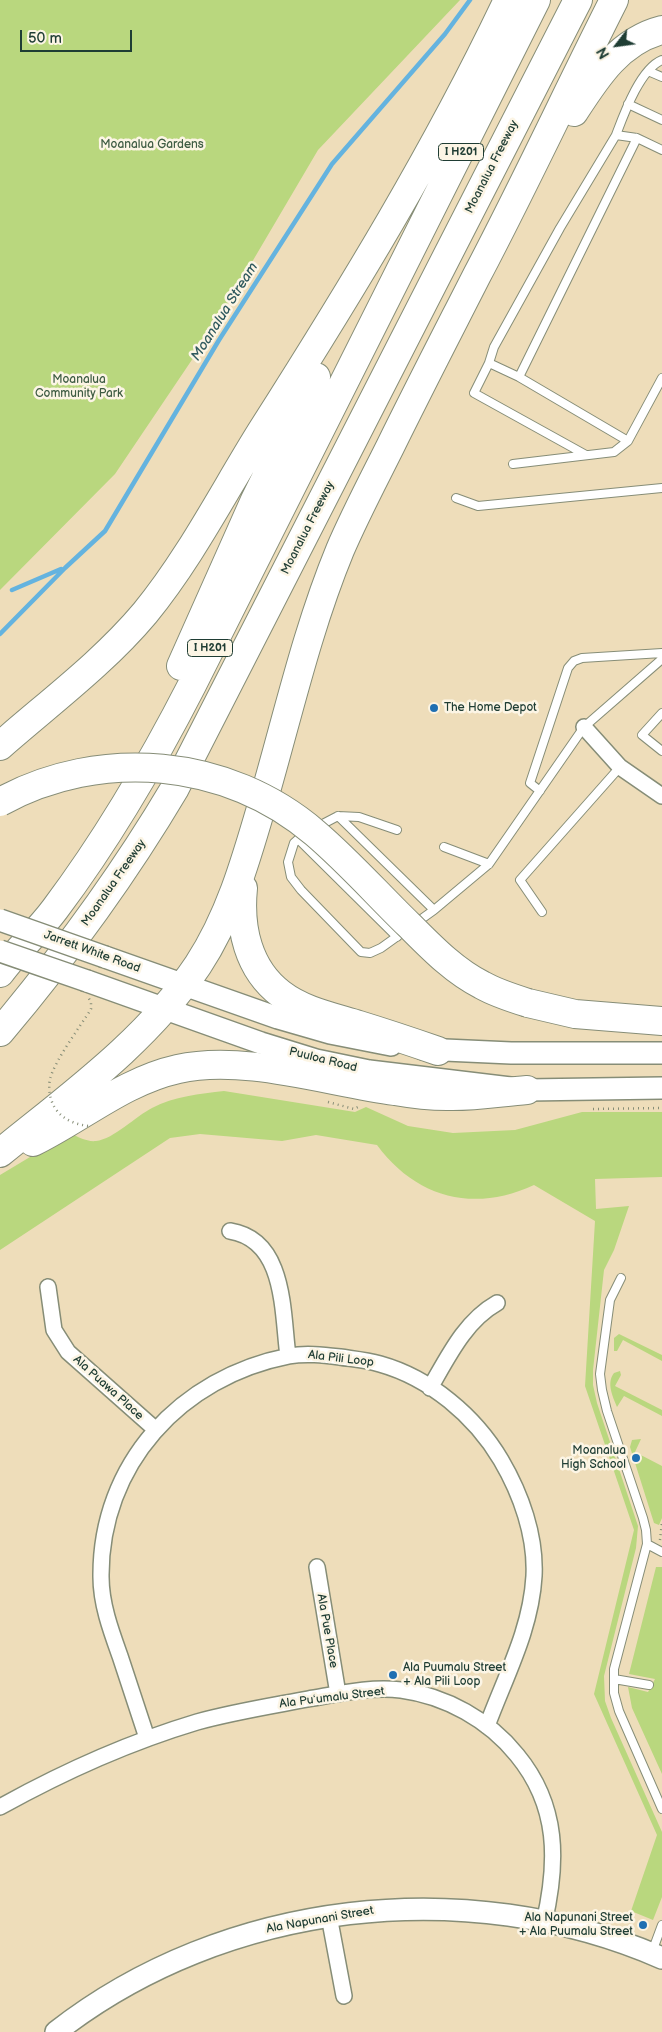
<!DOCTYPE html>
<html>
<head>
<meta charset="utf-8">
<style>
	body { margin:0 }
	#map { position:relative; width:662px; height:2032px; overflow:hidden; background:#eeddba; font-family:"Balsamiq Sans",sans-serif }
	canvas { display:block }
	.north { position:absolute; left:592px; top:20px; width:50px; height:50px; -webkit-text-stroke:4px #fcf5e5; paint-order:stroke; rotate:240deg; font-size:14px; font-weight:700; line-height:20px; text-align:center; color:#1f3d34 }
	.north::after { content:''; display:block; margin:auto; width:18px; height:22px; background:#1f3d34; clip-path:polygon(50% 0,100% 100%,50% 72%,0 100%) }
	.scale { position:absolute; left:20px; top:30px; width:112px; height:22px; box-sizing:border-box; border:2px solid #1f3d34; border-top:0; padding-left:6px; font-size:15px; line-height:18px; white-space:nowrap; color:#1f3d34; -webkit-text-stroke:4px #fcf5e5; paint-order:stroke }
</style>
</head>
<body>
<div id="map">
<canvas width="662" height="2032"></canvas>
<div class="north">N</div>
<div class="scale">50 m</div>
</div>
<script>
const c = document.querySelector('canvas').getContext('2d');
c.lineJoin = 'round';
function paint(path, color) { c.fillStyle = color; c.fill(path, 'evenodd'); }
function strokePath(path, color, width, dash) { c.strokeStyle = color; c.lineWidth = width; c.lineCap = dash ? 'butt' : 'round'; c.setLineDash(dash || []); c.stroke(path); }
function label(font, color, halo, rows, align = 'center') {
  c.font = font + ' "Balsamiq Sans",sans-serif'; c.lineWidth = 5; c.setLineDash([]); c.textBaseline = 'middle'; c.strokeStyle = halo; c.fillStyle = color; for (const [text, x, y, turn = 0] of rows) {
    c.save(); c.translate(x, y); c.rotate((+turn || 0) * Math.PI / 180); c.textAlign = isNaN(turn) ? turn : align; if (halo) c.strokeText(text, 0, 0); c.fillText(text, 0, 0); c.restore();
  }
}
paint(new Path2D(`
	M0,0H460L318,150L212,330L115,474L0,590Z
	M224,1091L355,1112L366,1107L408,1126L453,1133L515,1130L582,1112H662V1177L595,1179L596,1209L629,1206L614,1250L604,1270L593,1370V1385L597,1403L638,1526L636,1548L604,1676L605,1701L611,1718L662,1832V1897L653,1920L631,1911L657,1835L594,1694L634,1530L585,1386L595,1221L534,1185C474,1213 416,1198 377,1145L316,1135L282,1141L200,1134L170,1138L0,1250V1175L70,1133C78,1137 87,1142 96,1141C114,1139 136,1116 152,1108C174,1096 200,1094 224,1091Z
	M619,1334L662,1355V1361L623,1340L617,1351H614V1338Z
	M620,1371L621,1375L615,1386L662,1410V1416L624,1396L617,1407C613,1397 606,1383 614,1373Z
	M641,1439L635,1452L662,1466V1518L659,1525L654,1523L630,1447L632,1440Z
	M656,1567H662V1774L632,1708L628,1687L648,1692L655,1679L629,1674Z`), '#b9d77e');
strokePath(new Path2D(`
	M12,590L61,569
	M0,634L65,568L105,531L219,340L332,164L445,34L470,0`), '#64b3df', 4.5);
const lane = new Path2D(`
	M662,60C640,69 624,114 616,135L637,138L662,150
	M648,71L662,77
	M628,104L662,120
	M616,135L560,228L494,347L489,363L519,377L628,441
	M489,363L474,393L586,455
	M519,377L637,138
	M513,464L614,452L628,441L662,378
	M456,498L478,506L662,488
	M662,713L642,735L662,751
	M540,791L530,783L568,668L574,661L582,658L662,653
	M315,828L338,816
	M397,830L359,817L338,816L434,910L489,864L584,727L662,659
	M305,833L294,843L288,862L291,877L301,890L361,952L370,953L381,948L434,910
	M298,839L397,937
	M444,847L489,864
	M542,912L520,880L620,767
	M621,1278L610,1300L600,1374L602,1390L607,1411L643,1518L646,1530L647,1544L614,1669V1693L619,1711L662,1809
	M647,1544L662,1552
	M614,1679L649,1685
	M652,1952L662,1925`);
const street = new Path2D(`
	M584,727L620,767L662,796
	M230,1231C286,1240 282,1312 288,1356
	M48,1287L54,1330L68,1352L155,1429
	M430,1388C448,1357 465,1321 497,1303
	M317,1567L338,1694
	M147,1738C138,1711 129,1684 120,1656C111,1631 101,1604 101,1577C100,1464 181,1377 289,1356C306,1353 323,1355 340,1357C353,1359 366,1360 380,1364C430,1378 475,1416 501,1460C521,1494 536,1536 534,1576C531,1630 505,1677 487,1726
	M0,1807C63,1772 127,1743 197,1722C233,1712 271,1706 308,1699C338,1694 371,1686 401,1690C446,1696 489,1720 517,1755C559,1806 558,1862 544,1923
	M329,1916L344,1996`);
const secondary = new Path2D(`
	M105,957L278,1018L330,1033L391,1045
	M87,981L261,1043L316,1060L369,1071L527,1090L662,1088
	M423,1049L511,1053H662
	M56,2032C225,1900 467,1873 662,1958`);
const highway = new Path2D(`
	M574,112C596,78 619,41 662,30
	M181,666L255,500L316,377
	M0,746C49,703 103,663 145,613C190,558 223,493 261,432C350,292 437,150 508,0
	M243,888C239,928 248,969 281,994C303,1011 333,1017 359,1025C385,1033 412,1042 438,1051
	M0,973C16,951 38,932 55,909C109,837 151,765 192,685L536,0
	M528,1003L575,1014L662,1021
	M0,1032C65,955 124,874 175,788L578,0
	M33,1142C82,1118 124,1081 178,1069C243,1054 328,1082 395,1091C412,1094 430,1096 447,1096C474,1097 501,1092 527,1090
	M0,1153C70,1096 147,1041 198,965C231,915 247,856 264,798C288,715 307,630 340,550C355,515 373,481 390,447C418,390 448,332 477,275C525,184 568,91 614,0`);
strokePath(lane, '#868d77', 10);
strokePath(street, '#868d77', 18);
strokePath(secondary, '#868d77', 24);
strokePath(highway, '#868d77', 30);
strokePath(new Path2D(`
	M328,1102L354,1109L358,1107
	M593,1109L662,1108
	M660,1540L662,1522`), '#868d77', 2.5, [1, 4]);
strokePath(lane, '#fff', 8);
strokePath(street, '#fff', 15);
strokePath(secondary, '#fff', 21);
strokePath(highway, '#fff', 28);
const secondaryBridge = new Path2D(`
	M0,920L105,957
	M0,951L87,981`);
const highwayBridge = new Path2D(`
	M0,802C100,747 228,758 315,833C348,861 378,895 409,925C431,947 454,971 482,985C496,993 512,998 528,1003`);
strokePath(secondaryBridge, '#868d77', 24, []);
strokePath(highwayBridge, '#868d77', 30, []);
strokePath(new Path2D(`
	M88,1126C75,1124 63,1120 55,1108C50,1100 48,1089 50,1079C55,1060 80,1027 91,1009V1002L88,997`), '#868d77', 2.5, [1, 4]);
strokePath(secondaryBridge, '#fff', 21);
strokePath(highwayBridge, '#fff', 28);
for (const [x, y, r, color] of [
	[434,708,5,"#1f6fb2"],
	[636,1458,5,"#1f6fb2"],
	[393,1675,5,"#1f6fb2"],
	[643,1925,5,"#1f6fb2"]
]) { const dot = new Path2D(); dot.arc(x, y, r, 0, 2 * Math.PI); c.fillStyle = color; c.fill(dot); strokePath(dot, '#fcf5e5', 2); }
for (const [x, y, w] of [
	[461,152,45],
	[210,648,45]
]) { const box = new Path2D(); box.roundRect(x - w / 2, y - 8.5, w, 17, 4); c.fillStyle = '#fcf5e5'; c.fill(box); strokePath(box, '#1f3d34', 1); }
label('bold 11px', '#1f3d34', null, [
	["I H201",461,152],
	["I H201",210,648]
]);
label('12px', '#3e5c43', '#fcf5e5', [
	["Moanalua Gardens",152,145],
	["Moanalua",79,380],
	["Community Park",79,394]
]);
label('12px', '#1f3d34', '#fcf5e5', [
	["Moanalua Freeway",492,167,-63],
	["Moanalua Freeway",308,528,-63],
	["Moanalua Freeway",114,883,-55],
	["Jarrett White Road",92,952,20],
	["Puuloa Road",323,1060,14],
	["Ala Pili Loop",341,1359,7],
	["Ala Puawa Place",108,1388,42],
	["Ala Pue Place",327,1631,80],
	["Ala Puʻumalu Street",332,1698,-7],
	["Ala Napunani Street",320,1920,-10]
]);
label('12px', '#1f3d34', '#fcf5e5', [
	["The Home Depot",444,708],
	["Moanalua",626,1451,"right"],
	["High School",626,1465,"right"],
	["Ala Puumalu Street",403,1668],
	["+ Ala Pili Loop",403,1682],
	["Ala Napunani Street",633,1918,"right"],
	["+ Ala Puumalu Street",633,1932,"right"]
], 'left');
label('italic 14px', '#305a5f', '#fcf5e5', [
	["Moanalua Stream",225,312,-58]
]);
</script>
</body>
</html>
